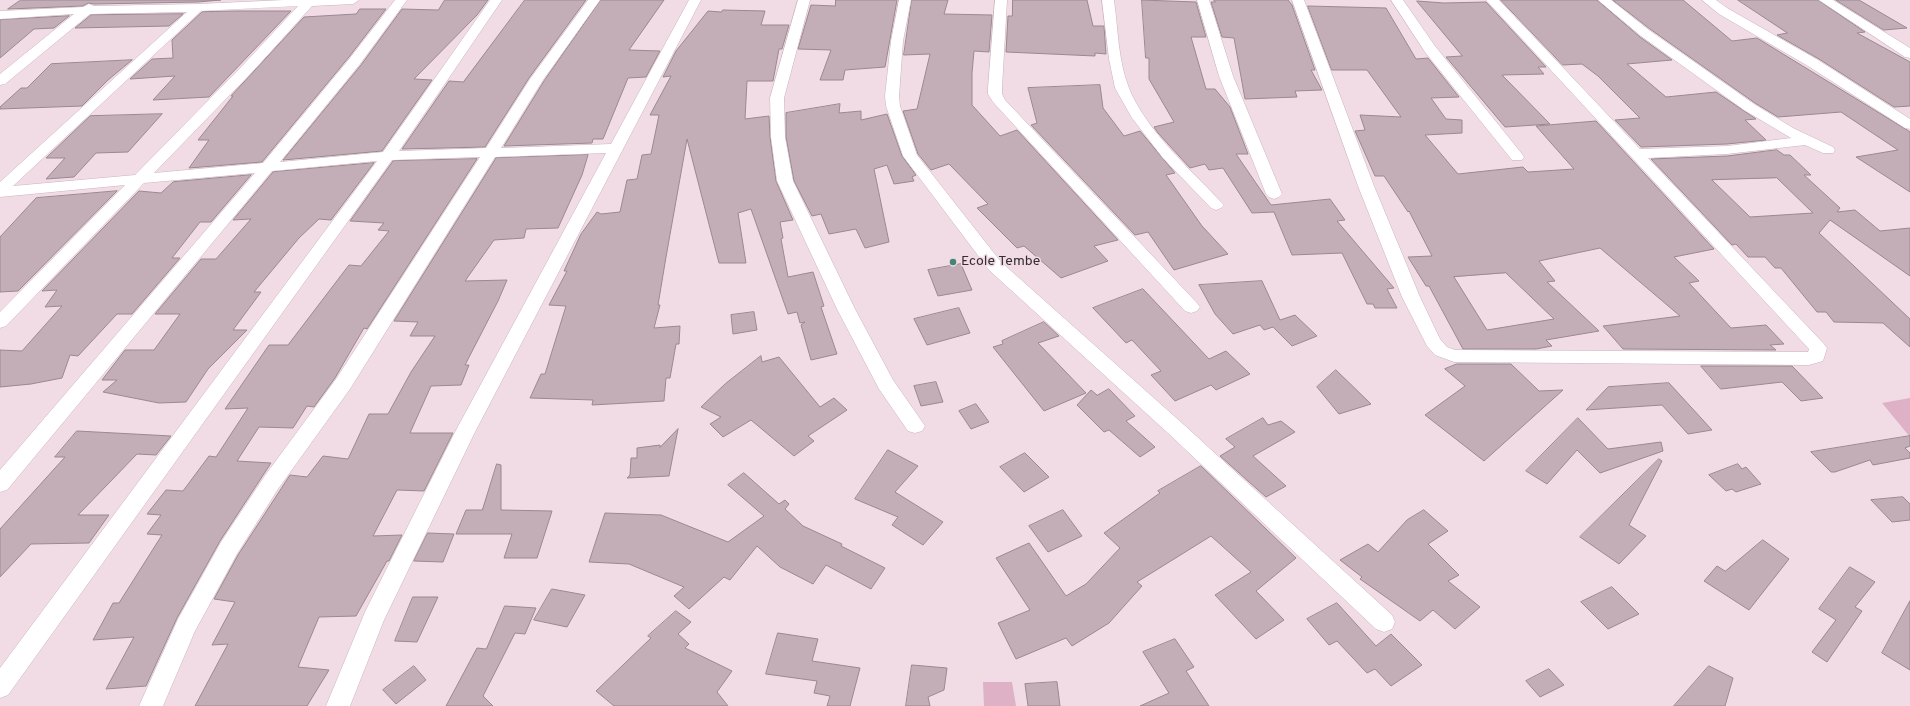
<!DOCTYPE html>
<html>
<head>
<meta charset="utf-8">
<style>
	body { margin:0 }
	canvas { display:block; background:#f1dbe5 }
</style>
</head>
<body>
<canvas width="1910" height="706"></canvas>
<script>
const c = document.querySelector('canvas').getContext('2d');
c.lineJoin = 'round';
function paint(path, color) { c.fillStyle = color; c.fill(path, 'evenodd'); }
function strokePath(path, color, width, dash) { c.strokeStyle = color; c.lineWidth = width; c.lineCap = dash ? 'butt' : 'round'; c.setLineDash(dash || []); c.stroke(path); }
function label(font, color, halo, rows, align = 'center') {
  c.font = font + ' Overpass,sans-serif'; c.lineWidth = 3; c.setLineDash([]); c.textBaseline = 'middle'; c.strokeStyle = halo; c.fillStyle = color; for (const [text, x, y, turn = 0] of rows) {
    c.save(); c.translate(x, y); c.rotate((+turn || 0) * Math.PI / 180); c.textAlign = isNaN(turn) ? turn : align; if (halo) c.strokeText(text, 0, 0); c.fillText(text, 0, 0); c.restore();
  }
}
paint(new Path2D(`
	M1910,398V437L1882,403Z
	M983,682H1012L1016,706H984Z`), '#dfb1c7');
const building = new Path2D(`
	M21,0H221L198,2L94,4L88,3L83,6L8,9Z
	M445,0H488L477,15L414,79L432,80L382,151L283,160L361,65L402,9L438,10Z
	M525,0H586L529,78L485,147L402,149L449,81L463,82Z
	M601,0H664L629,50L660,51L646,77L628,78L603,139H593L592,143L504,146L544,81Z
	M836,0H897L885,67L845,70L843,80H820L831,50L798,49L811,5L835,6Z
	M912,0H948L944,14L992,15L989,52L974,51L972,73V105L1000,136L1017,130L1118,240L1094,246L1108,261L1061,278L1024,246L1017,248L977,208L988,204L949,164L931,170L918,154L903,111L917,109L930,54L904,55Z
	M1013,0H1087L1093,26H1104L1106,54L1095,53V56L1006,52L1008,16H1012Z
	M1142,0L1196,2L1206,37H1191L1206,89H1215L1230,107L1248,154H1236L1271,205L1330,199L1345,220L1337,221L1394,288L1387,289L1397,308H1375L1373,304H1367L1342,253L1292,255L1274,212L1252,213L1223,168L1209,170L1205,164L1190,168L1158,133L1154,127L1174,122L1149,79V58H1146Z
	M1214,0H1288L1292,5L1315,70H1311L1322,90L1295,91L1297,97L1245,99L1234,38L1222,37L1211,2H1215Z
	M1501,0H1597L1640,37L1672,60L1627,64L1666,97L1716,92L1756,119L1745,120L1766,140L1727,144L1641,147L1615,120L1640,118L1598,76L1582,64L1563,65Z
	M1613,0H1683L1732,41L1757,38L1907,130L1910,132V192L1856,157L1898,150L1841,112L1778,117L1755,103L1650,29Z
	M1738,0H1818L1865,32L1857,33L1910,62V106L1894,107L1819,59L1777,35L1787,33Z
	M1836,0H1859L1907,28L1884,30Z
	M1417,1L1444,3L1486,2L1546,67H1538L1544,74L1502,75L1550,124L1505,127L1446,57L1462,56Z
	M1308,6L1386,8L1416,59L1428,58L1459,97L1431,98L1446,119L1462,120V133L1425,135L1458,174L1523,167L1528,172L1574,169L1536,126L1596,121L1714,249L1674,257L1699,281L1689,283L1731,328L1766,325L1784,344L1770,345L1776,350L1623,349L1603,326L1680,316L1600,248L1539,261L1555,281L1547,282L1599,331L1546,340L1552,346L1536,349H1463L1429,286H1426L1408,257L1432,256L1409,211L1408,212L1384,176H1375L1355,131L1365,130L1360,115L1401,117L1367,70H1332ZM1506,273L1554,319L1487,330L1454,277Z
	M360,9H386L349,57L262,162L189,168L209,140H198L233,96H231L304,17L356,14Z
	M723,10L765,11L761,25H789L782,49H779L773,81H747L745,119L769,116L770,137L776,181L793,220L780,222L783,238L781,239L788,277L813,272L824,306L821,307L837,354L811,360L801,325L805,322L800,323L797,312L788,314L751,209L738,213L746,263H719L687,139L666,257L658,305H660L654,328L680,326L679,344H676L670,378H666L664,401L592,405L593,400L530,398L541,374H545L566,306L549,305L567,271H564L581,234L597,212L601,214L620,212L627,180L637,179L642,155L651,154L659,115H650L671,76L663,77L676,51L708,11L721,12Z
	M235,11H291L209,97L153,100L175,76L130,79L152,59L173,58L172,40L202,12Z
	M183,14L169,26L75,28L91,15Z
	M69,16L54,28L34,29L0,58V20Z
	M132,60L108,80L82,106L0,109V107L21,88H27L51,64Z
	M1100,85L1103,108L1124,136L1140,131L1175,173L1166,175L1202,226L1228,254L1174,270L1148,232L1135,235L1031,125L1037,123L1028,88Z
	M840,104L839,113L861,111V120L887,114L902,156L916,175L912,177L914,181L894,184L887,165L874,169L889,242L865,248L856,229L829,234L821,214L812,216L794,181L786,137V113Z
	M162,114L128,152L96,153L74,177L46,179L65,158H46L90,116Z
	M1777,150L1784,155H1790L1811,175H1804L1840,208L1837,212L1855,210L1880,231L1910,228V276L1830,220L1819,233L1910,319V347L1883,323L1834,322L1826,312H1817L1781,268H1775L1765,257H1748L1736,244L1732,245L1651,159L1727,156ZM1777,178L1813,213L1750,217L1712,180Z
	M588,155L582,175L558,228L526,229L524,238L494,240L465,281L507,280L498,301L465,365H469L461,385L431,386L410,433H453L424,491L397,490L373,536L402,535L389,561H387L356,616L319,617L298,667L329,670L307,706H195L228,644L212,645L235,602L214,599L238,555L290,475L307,477L323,456L348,459L369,414H388L411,372L435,336H410L418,322L394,321L496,158Z
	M477,159L367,329L364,328L335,378L314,407L307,406L293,428L259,427L237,461L271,463L220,541L177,618L146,686L106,689L134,637L93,640L113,603H119L162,535L147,534L161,515L147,514L166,490L183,491L209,456L216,457L248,408L225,409L269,345H288L349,265L361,266L389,231L378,230L384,223L350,221L393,161Z
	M374,163L331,220L319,219L299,238L254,292H261L233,330H247L208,369L186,402L159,403L103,392L117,380H102L125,350H154L180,314H155L201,259H216L251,219L233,220L273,172Z
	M251,175L211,222H200L172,258H180L132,314H117L78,356L70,355L62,378L31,384L0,387V350L22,351L62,306L45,307L57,290L42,291L139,191L161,193L173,182Z
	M117,191L18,291L0,292V237L36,198Z
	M961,264L972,290L938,296L928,270Z
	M1262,281L1280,320L1295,315L1317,336L1292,346L1273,327L1264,330L1260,325L1233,334L1215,314L1199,285Z
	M1143,289L1209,359L1226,351L1250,374L1216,390L1211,385L1175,401L1151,375L1161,371L1132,340L1126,343L1093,308Z
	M959,308L970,333L927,345L914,319Z
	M754,312L757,330L733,334L731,315Z
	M1044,322L1059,336L1038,343L1086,393L1044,411L993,347L1003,344L1002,341Z
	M761,356L762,362L779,357L820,407L834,398L847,410L808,436L814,441L794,456L751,420L723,437L710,424L721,417L701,407L725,384Z
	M1457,364H1511L1539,391L1563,390L1484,461L1425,415L1465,386L1445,369Z
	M1701,366H1792L1823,398L1801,401L1782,382L1721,389Z
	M1336,370L1371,404L1339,414L1317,387Z
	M936,382L943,402L921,406L914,386Z
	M1669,383L1712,430L1688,434L1662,405L1586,410L1608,387Z
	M1109,389L1135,416L1126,421L1155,447L1140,457L1109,430L1104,432L1077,405L1091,390L1097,395Z
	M976,404L989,422L971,429L959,411Z
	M1263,418L1268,425L1281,421L1295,432L1253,456L1286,486L1266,497L1220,456L1235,447L1226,439Z
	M1578,418L1608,449L1661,442L1663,451L1600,473L1577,450L1547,484L1526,471Z
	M678,429L669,476L627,478L630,475L631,458H637V448L660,445V447Z
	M77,431L171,436L156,455L137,454L78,515H109L89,543L31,544L0,577V529L65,457H55Z
	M1910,436V446L1905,448L1910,453V458L1873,465L1870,460L1835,472H1831L1811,452Z
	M888,450L918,466L895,492L943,522L923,545L892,525L898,517L855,499Z
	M1025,453L1049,477L1024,492L1000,467Z
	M1659,459L1662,461L1629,525L1646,536L1619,564L1580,537Z
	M497,464L501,465V510L552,511L537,558H504L512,534H456L466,510H482Z
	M1738,464L1742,469L1746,467L1761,484L1736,492L1732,489L1726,491L1709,475Z
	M1201,466L1296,558L1256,591L1284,620L1256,639L1215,595L1251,572L1211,536L1137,582L1142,586L1109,623L1072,646L1066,638L1016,659L998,623L1030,610L996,558L1029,543L1066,596L1086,584L1120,548L1104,533L1160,493L1158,491Z
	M744,473L779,504L785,500L789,504L785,509L803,526L842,544L841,546L885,568L871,589L826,565L813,584L780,567L757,546L730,580L724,577L689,609L674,596L684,587L629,564L589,562L605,513L661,515L728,542L764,516L728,485Z
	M1903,497L1910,504V520L1892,522L1871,500Z
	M1063,510L1082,536L1048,552L1029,526Z
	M1424,510L1448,531L1428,544L1459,575L1448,581L1480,607L1455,629L1433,610L1420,621L1360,579L1362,577L1340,560L1368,544L1378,552L1407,520Z
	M428,533L454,534L443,562L414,561Z
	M1763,540L1789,559L1749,610L1704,581L1717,566L1725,571Z
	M1850,567L1875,582L1855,607L1862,611L1827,662L1812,652L1836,620L1819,609Z
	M1612,587L1639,614L1608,629L1581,602Z
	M552,589L585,595L567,627L534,620Z
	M413,597H438L417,642L395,641Z
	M1910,601V670L1882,653Z
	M1337,603L1376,646L1391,634L1422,665L1391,686L1375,669L1367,673L1337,641L1329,645L1307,619Z
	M505,606L536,608L525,634L515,633L483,696L493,706H446L477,648L486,649Z
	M676,611L691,622L678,634L689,644L685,648L732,671L717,692L728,706H614L596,691L651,638L648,636Z
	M778,633L818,639L812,661L860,668L850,706H827L830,696L814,693L817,681L766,674Z
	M1175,639L1194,667L1186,671L1209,706H1140L1169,693L1143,652Z
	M912,665L947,668L944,690L928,697L930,706H906Z
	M414,666L426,680L396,704L383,690Z
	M1709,666L1733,678L1725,706H1674Z
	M1549,669L1564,685L1540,697L1526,681Z
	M1057,682L1060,706H1028L1025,684Z`);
paint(building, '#c3aeb7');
strokePath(building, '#9b8891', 1);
const minor = new Path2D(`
	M284,0H359L353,4L312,6L254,70L154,173L263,163L350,58L395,0H407L360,64L280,162L383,152L490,0H502L399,151L486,148L530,79L588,0H600L543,80L501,148L611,144L689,0H701L475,432L384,620L350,706H326L365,612L455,432L606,153L495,157L350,389L278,489L237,554L195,631L163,706H139L178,619L221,542L264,477L336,379L480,157L392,160L8,695L0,698V668L377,161L272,171L7,490L0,492V470L255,173L144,183L6,326L0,328V312L125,185L0,197V182L187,12L90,14L5,84L0,85V74L74,14L0,19V11L83,7L89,4L94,6L198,4ZM298,6L244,64L135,175L13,186L201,11Z
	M798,0H810L784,98L785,137L793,181L855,309L893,380L925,426L922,431L915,433L908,431L879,389L837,309L777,181L771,137L770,98Z
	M899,0H911L903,41L899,96L900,106L917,155L1001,262L1183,424L1392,615L1395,622L1392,629L1384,632L1376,629L1169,434L989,270L903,156L886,106L885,96L891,41Z
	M995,0H1007L1002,88V94L1005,100L1197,303L1200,307L1197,311L1191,313L1185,311L993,102L988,94V88Z
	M1102,0H1114C1118,28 1118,61 1129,88C1145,129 1191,170 1221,202L1224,205L1221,208L1216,210L1211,208L1163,158L1132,118L1115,88L1109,59Z
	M1197,0H1209L1233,76L1282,194L1279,197L1274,199L1269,197L1266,194L1219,76Z
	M1292,0H1304L1374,186L1420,297L1440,339L1447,347L1455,350L1808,352L1809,349L1486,0H1499L1640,149L1727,146L1791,138L1744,110L1641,36L1598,0H1611L1649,30L1754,104L1793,128L1833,147L1835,150L1833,153H1823L1805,145L1727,154L1648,158L1824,344L1827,348L1823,361L1809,365L1454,362L1435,355L1427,346L1402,297L1358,186Z
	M1391,0H1403L1435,46L1522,154L1524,157L1522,160H1512L1425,52Z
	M1702,0H1716L1727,8L1818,60L1910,119V129L1905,128L1808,66L1719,14Z
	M1819,0H1833L1910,48V58L1905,57Z`);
strokePath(minor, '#c9b4bd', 1);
paint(minor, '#fff');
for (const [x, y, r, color] of [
	[953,262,4,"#438678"]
]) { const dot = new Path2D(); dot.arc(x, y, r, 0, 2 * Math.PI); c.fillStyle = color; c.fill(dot); strokePath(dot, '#f1dbe5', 1.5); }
label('14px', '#352d31', '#f1dbe5', [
	["Ecole Tembe",961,262]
], 'left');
</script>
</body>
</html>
